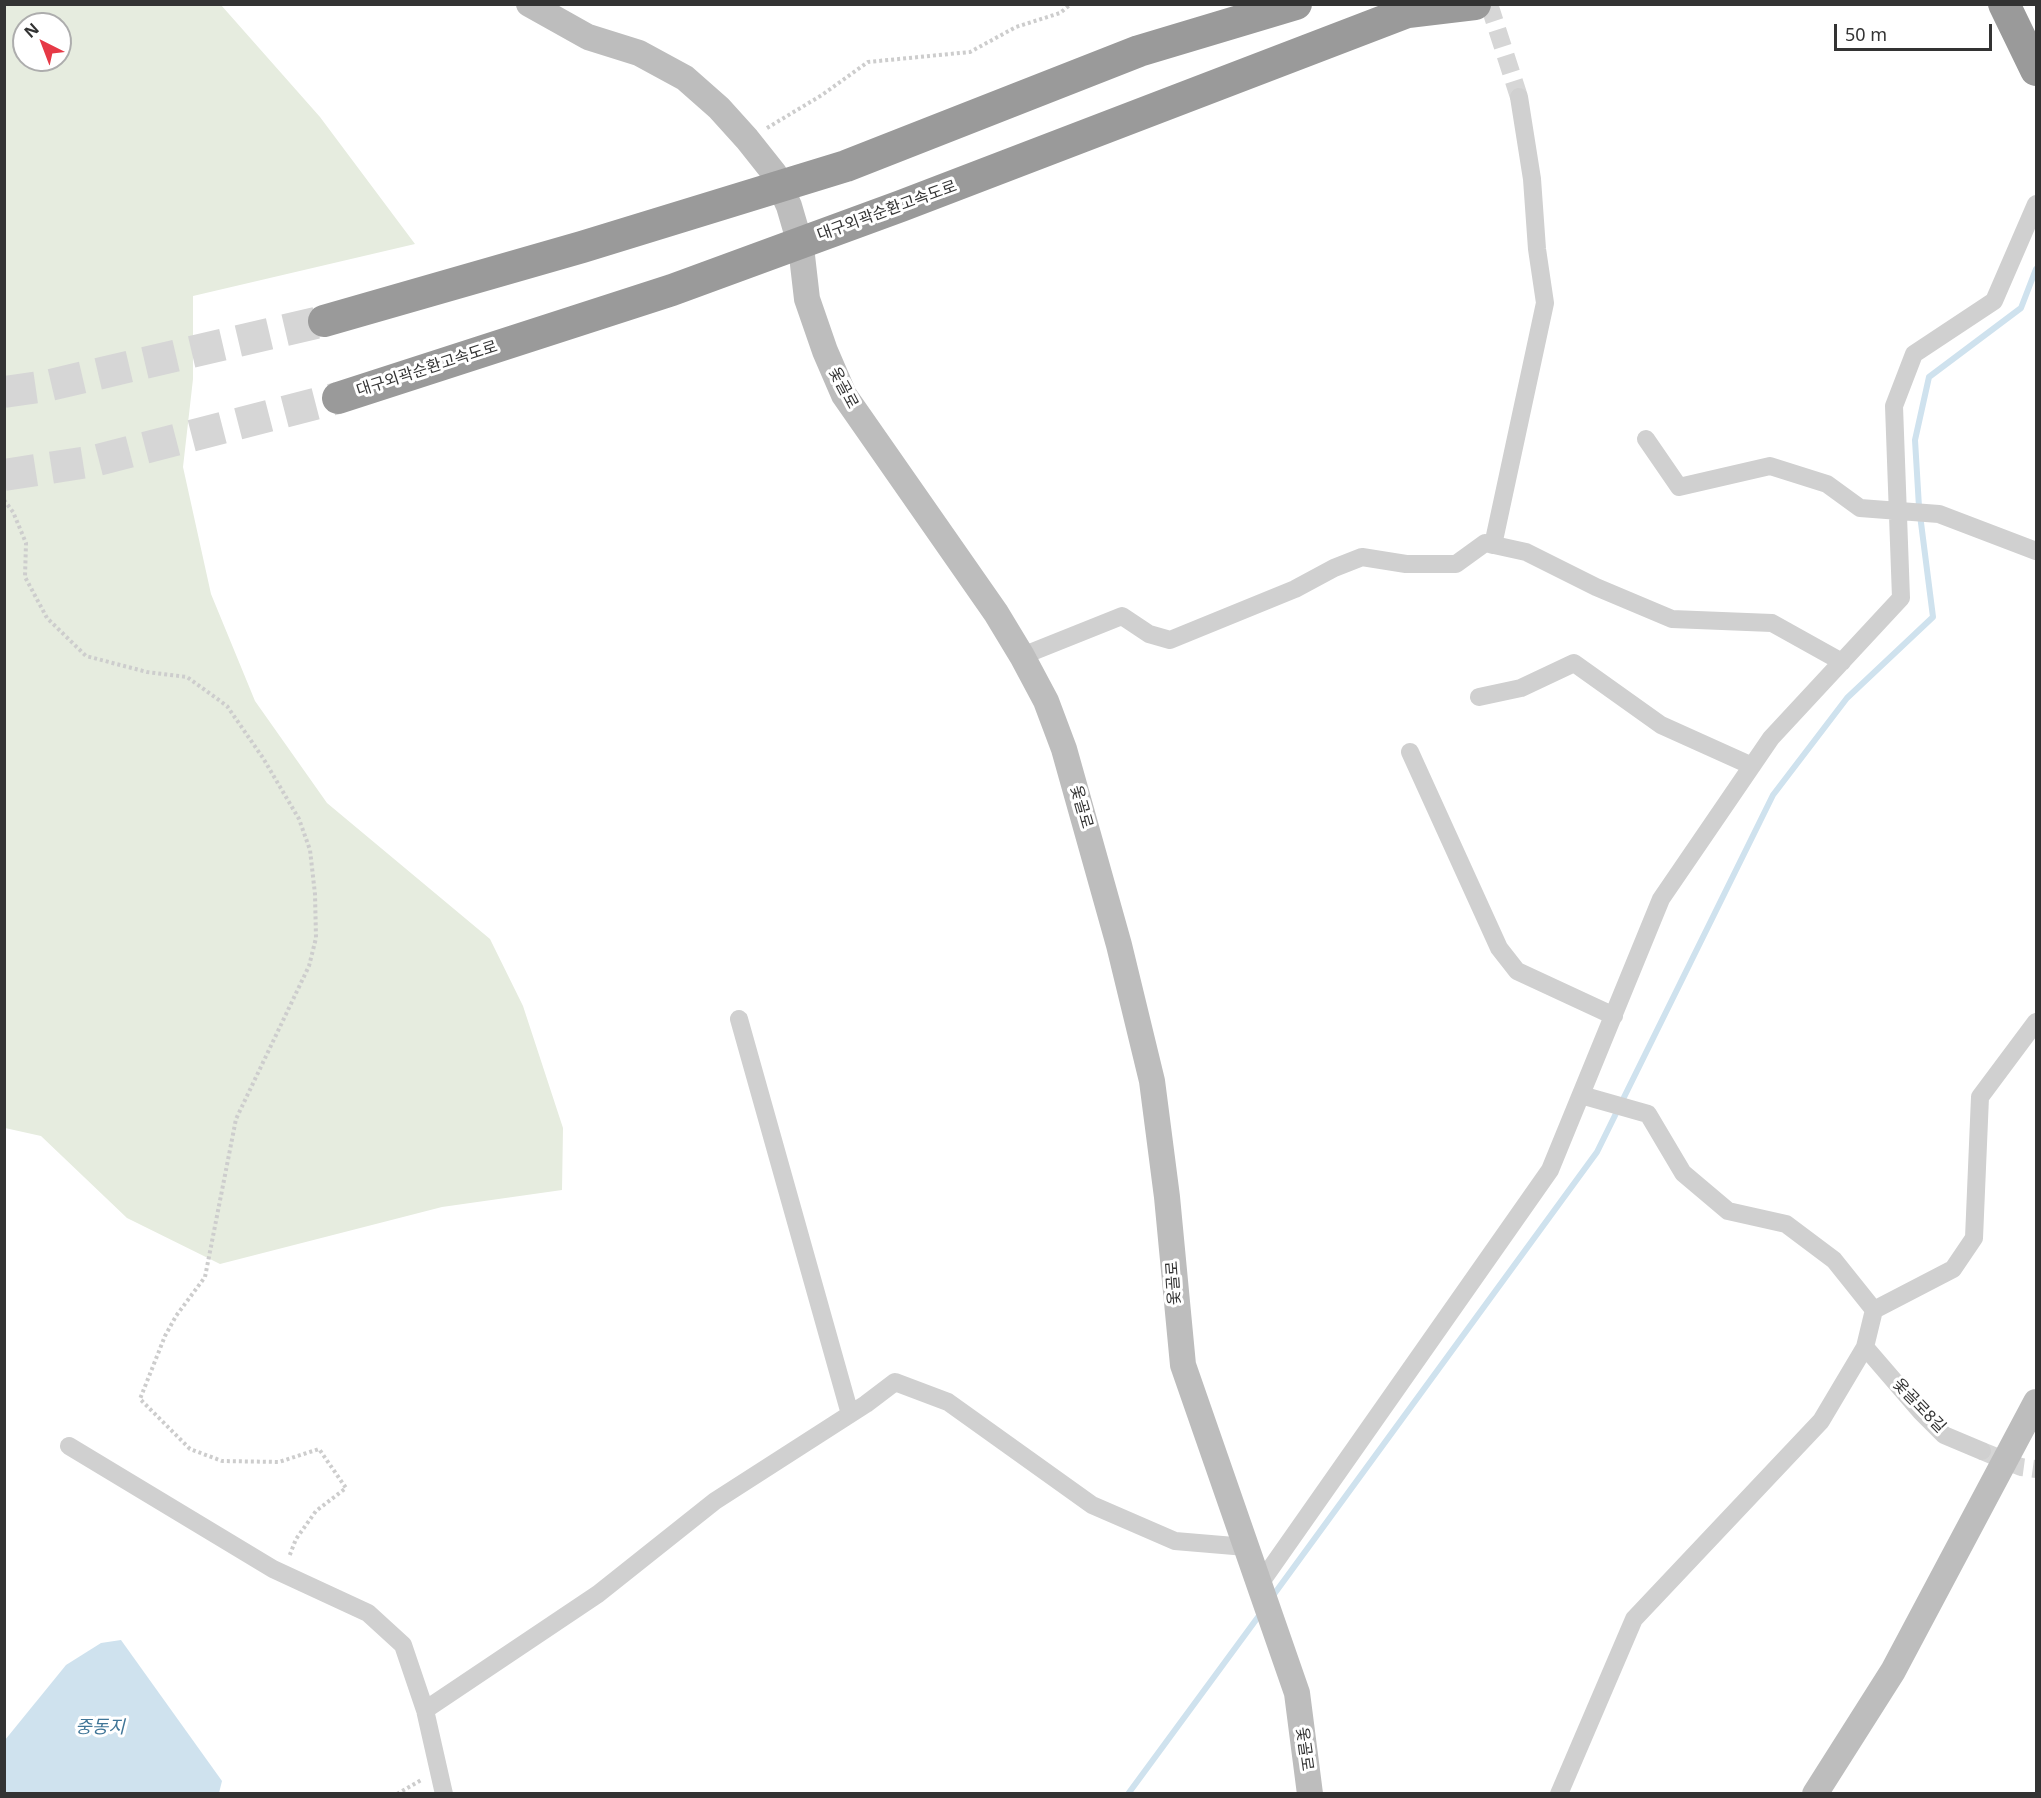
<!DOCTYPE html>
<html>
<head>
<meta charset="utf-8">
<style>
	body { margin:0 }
	#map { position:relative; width:2041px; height:1798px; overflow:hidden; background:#fff; font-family:"Noto Sans",sans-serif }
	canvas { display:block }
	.frame { position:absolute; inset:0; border:6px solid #333; pointer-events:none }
	.north { position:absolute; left:12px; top:12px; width:60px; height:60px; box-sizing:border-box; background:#fff; border:2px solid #adadad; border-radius:50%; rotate:318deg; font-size:16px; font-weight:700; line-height:24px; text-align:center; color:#333 }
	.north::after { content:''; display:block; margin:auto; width:21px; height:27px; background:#e63946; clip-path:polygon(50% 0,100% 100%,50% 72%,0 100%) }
	.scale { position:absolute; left:1834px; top:24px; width:158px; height:27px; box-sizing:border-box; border:3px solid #333; border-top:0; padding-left:8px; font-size:18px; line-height:21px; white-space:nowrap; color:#333; -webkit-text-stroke:4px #fff; paint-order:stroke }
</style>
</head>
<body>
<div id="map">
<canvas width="2041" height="1798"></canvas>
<div class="frame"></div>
<div class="north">N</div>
<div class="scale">50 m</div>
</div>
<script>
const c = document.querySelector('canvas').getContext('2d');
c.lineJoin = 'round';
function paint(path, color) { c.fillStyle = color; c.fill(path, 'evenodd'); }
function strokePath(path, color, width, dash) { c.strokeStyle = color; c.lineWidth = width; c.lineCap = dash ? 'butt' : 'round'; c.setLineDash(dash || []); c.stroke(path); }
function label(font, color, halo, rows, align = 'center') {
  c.font = font + ' "Noto Sans","Noto Sans KR",sans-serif'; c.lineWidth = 6; c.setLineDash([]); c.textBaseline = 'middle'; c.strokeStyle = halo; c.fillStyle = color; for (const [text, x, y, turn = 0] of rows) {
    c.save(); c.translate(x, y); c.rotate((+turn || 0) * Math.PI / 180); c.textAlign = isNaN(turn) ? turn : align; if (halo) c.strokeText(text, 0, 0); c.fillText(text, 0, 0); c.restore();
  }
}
paint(new Path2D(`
	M5,4L221,5L320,117L415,244L193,296V379L183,467L211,594L255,701L327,803L490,939L523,1006L563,1128L562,1190L442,1207L220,1264L127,1218L41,1136L5,1128ZM24,24H60V60H24Z`), '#e6ecdf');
paint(new Path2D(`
	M121,1640L222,1781L219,1793H5V1740L66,1665L101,1643Z`), '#cfe2ee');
strokePath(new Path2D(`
	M1272,1597L1597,1152L1773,795L1847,698L1933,617L1919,507L1915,440L1929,377L2021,308L2036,269
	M1128,1794L1261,1613`), '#cfe2ee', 6);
strokePath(new Path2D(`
	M1489,4L1519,97
	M1982,1451L2021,1467L2036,1469`), '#d6d6d6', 18, [18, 9]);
strokePath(new Path2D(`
	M4,392L46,386L324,321
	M4,475L94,461L338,398`), '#d6d6d6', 32, [32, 16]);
strokePath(new Path2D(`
	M767,128L822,95L868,62L970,52L1016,27L1060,13L1071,4
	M4,500L13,512L26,543L25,577L47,618L86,656L147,672L187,677L227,706L263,758L299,819L310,850L315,894L316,938L309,966L236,1119L205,1277L176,1316L165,1336L140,1399L190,1449L222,1461L279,1462L319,1449L346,1488L316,1511L296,1539L289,1557
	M397,1794L423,1779`), '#cdcdcd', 4, [3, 3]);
strokePath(new Path2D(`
	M1646,439L1679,487L1770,466L1827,484L1860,508L1939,514L2036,551
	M1493,545L1545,303L1537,249L1532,179L1519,97
	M1022,656L1122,616L1149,634L1170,640L1295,589L1334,568L1362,557L1406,564H1456L1485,543L1526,552L1596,587L1672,619L1772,623L1842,662
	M1479,697L1521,688L1574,663L1661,725L1752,766
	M1410,752L1499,948L1517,971L1614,1016
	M739,1019L850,1414
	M1581,1095L1648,1114L1683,1173L1728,1211L1786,1224L1834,1260L1874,1310
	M1865,1347L1921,1412L1944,1435L1982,1451
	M69,1446L273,1569L368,1613L403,1645L425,1710L444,1794
	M1259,1585L1550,1170L1661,899L1771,738L1901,598L1894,406L1914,354L1994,301L2036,204
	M425,1710L598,1594L715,1501L866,1404L895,1382L948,1402L1092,1505L1175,1541L1246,1547
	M1559,1794L1634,1619L1821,1421L1865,1347L1874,1310L1953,1269L1974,1238L1980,1097L2036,1022`), '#d0d0d0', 18);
strokePath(new Path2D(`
	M529,4L588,37L639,53L685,78L719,108L747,139L774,173L789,206L801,247L807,299L825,351L844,395L996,613L1022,656L1046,701L1064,749L1119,945L1152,1081L1167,1197L1183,1365L1297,1693L1310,1794
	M1815,1794L1893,1671L2036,1402`), '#bdbdbd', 26);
strokePath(new Path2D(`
	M2004,4L2036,70
	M1408,12L1475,4
	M324,321L582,247L846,166L1139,51L1296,4
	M338,398L672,290L901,206L1428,4`), '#9a9a9a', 32);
label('16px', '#333', '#fff', [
	["대구외곽순환고속도로",887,211,-20],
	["대구외곽순환고속도로",427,369,-18],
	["옻골로",843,388,62],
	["옻골로",1081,807,74],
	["옻골로",1174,1283,-94],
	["옻골로8길",1919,1406,46],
	["옻골로",1304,1749,82]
]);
label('italic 18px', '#3f7597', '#fff', [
	["중동지",100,1728]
]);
</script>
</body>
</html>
